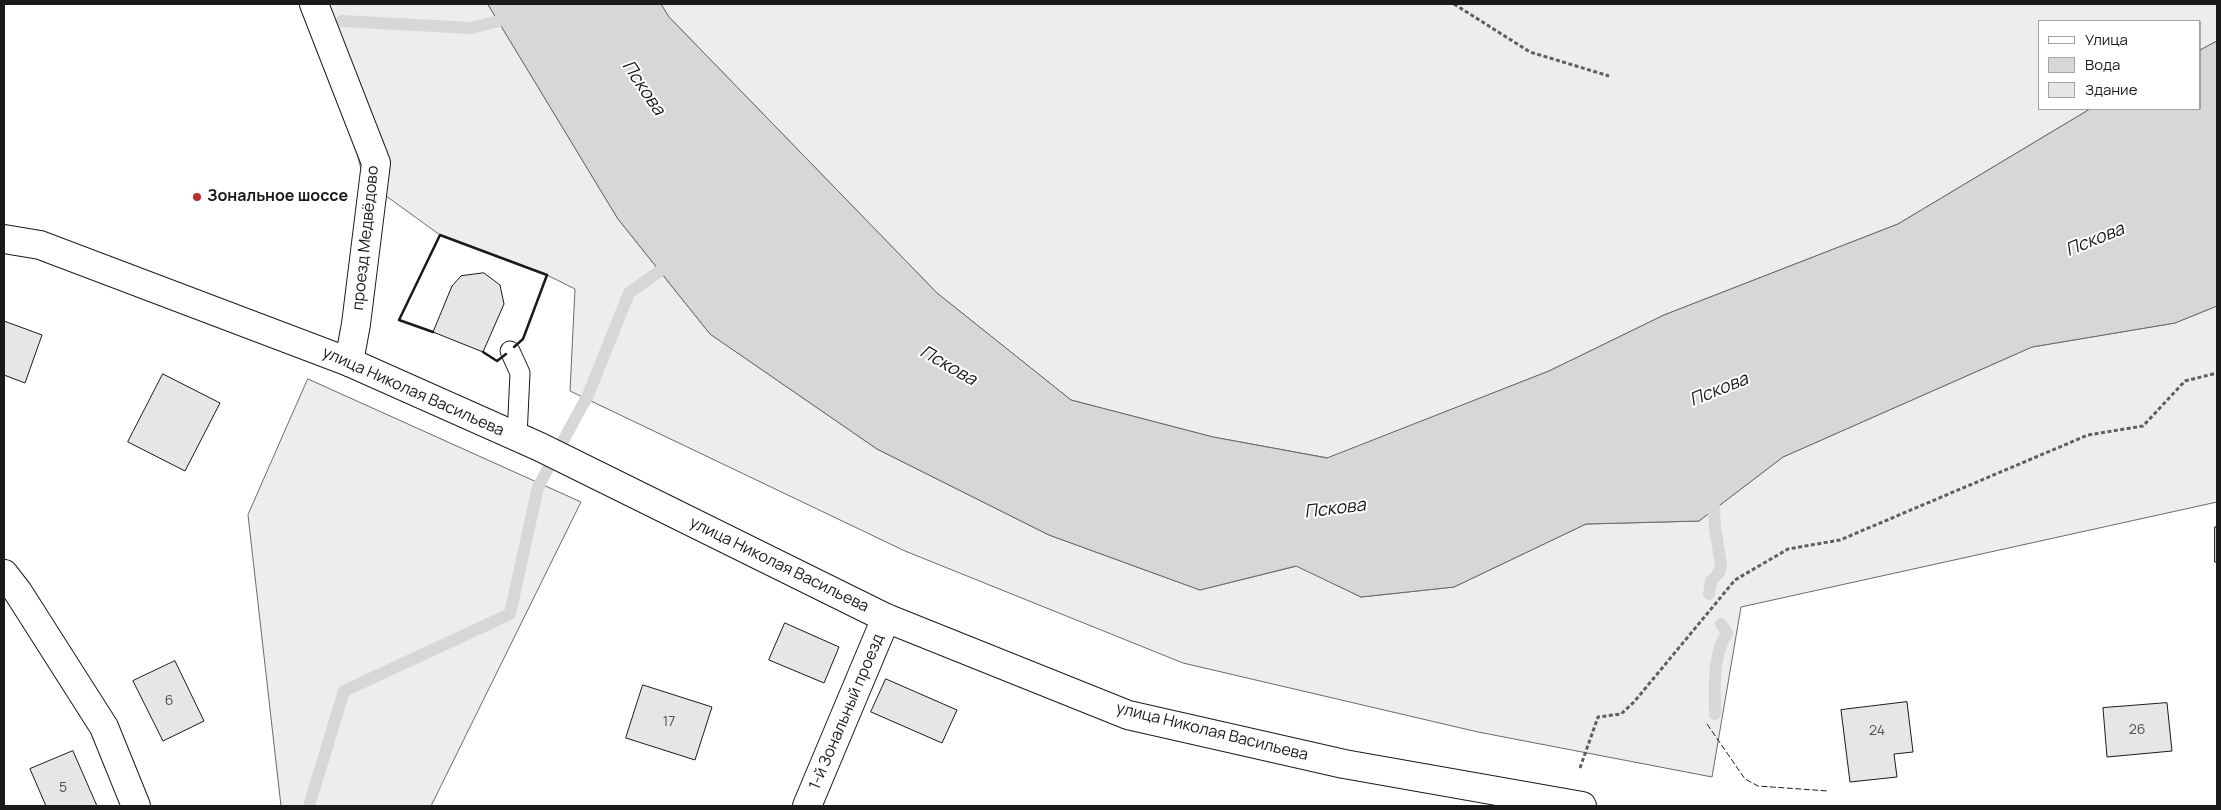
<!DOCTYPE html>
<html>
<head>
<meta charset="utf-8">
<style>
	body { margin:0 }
	#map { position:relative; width:2221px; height:810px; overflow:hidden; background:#fff; font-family:Manrope,sans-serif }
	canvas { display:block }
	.frame { position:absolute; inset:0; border:5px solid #1a1a1a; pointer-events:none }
	.legend { position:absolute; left:2038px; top:20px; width:162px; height:90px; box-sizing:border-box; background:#fff; border:1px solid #a3a3a3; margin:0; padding:6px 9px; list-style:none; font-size:15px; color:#1a1a1a }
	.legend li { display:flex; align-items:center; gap:10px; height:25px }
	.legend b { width:25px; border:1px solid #a3a3a3 }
</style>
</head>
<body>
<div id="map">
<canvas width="2221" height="810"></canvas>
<div class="frame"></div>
<ul class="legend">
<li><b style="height:6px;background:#fff"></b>Улица</li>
<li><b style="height:14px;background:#d7d7d7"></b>Вода</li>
<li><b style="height:14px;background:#e6e6e6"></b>Здание</li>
</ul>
</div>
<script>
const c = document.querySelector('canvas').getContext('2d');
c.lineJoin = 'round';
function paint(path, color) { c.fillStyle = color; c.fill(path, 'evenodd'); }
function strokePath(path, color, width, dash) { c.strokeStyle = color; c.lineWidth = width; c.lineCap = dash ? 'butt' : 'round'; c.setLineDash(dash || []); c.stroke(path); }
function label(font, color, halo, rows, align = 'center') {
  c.font = font + ' Manrope,sans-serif'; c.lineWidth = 4; c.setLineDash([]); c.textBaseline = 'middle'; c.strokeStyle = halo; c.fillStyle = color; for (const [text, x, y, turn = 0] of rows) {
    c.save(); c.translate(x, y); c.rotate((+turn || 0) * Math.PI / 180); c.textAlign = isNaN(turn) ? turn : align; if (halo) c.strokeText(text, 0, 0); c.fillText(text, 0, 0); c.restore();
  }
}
const built = new Path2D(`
	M320,4H488L618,219L710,334L877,449L1049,535L1200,590L1297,566L1361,597L1454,587L1586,524L1699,521L1783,457L2032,347L2175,323L2217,306V502L1741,607L1712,777L1478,732L1183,663L905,551L570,391L575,289L547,275L440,235L364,180Z
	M661,4H2217V41L2200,50V21H2040V109H2090L1898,224L1664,315L1549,371L1328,458L1213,437L1071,400L937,293L669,17Z
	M308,379L581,502L431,806H281L248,515Z`);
paint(built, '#ededed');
strokePath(built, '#6a6a6a', 1);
const water = new Path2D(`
	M488,4H661L669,17L937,293L1071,400L1213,437L1327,458L1549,371L1664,315L1898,224L2090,109H2200V50L2217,41V306L2175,323L2032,347L1783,457L1699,521L1586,524L1454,587L1361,597L1296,566L1200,590L1049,535L877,449L710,334L618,219Z`);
paint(water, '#d7d7d7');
strokePath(water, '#6a6a6a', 1);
strokePath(new Path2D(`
	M342,21L471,28L515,17
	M1709,594L1711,581L1719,573L1721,564L1715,528L1713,494
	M1715,714C1715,687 1712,656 1727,633L1721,624
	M309,806L344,691L510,614L538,487L588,395L629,293L674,261`), '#d7d7d7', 12);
const building = new Path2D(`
	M484,273L500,285L504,304L483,352L433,332L452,286L461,276Z
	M4,321L42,335L25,383L4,375Z
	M163,374L220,403L185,471L128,442Z
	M2215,527H2217V562H2215Z
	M785,623L839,647L824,683L769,660Z
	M175,661L204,721L163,741L133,681Z
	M886,679L957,710L942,743L871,712Z
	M643,685L712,707L695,760L626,738Z
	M1907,702L1913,752L1894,754L1897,777L1850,782L1841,710Z
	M2167,703L2172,751L2107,757L2103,708Z
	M73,751L97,806H46L30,769Z`);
paint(building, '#e6e6e6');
strokePath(building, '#1a1a1a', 1);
const lane = new Path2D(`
	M510,351L520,373L517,437`);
const street = new Path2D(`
	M314,4L376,163L356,324L349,362
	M4,574L18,592L104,727L136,806
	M807,806L886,618`);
const primary = new Path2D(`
	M4,239L40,245L349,362L540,447L886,618L1128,715L1344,764L1582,806`);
strokePath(lane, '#1a1a1a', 21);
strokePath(street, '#1a1a1a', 30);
strokePath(primary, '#1a1a1a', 30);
strokePath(new Path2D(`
	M1454,4L1530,52L1609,76
	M1580,768L1598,717L1621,714L1634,702L1735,580L1788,549L1840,540L2088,435L2143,426L2185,381L2217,373
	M1830,806V805`), '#5f5f5f', 3, [4, 2.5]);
strokePath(lane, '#fff', 19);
strokePath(street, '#fff', 28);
strokePath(primary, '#fff', 28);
strokePath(new Path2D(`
	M1707,724L1745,779L1758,786L1828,791`), '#1a1a1a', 1, [6, 2.5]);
strokePath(new Path2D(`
	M433,332L399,320L440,235L547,275L523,339L514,347
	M483,352L497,361L506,354`), '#1a1a1a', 2.5);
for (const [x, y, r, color] of [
	[197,197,5,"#c62828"]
]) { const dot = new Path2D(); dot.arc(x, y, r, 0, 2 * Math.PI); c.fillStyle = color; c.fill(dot); strokePath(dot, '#fff', 2); }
label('14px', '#4d4d4d', null, [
	["6",169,701],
	["17",669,722],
	["26",2137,730],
	["24",1877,731],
	["5",63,788]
]);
label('bold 16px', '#1a1a1a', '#fff', [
	["Зональное шоссе",207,197]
], 'left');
label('16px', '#1a1a1a', '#fff', [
	["проезд Медвёдово",366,238,-84],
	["улица Николая Васильева",413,392,24],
	["улица Николая Васильева",779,565,26],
	["1-й Зональный проезд",847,712,-67],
	["улица Николая Васильева",1212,732,14]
]);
label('italic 18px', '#1a1a1a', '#fff', [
	["Пскова",643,88,56],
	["Пскова",2095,240,-22],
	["Пскова",948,366,30],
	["Пскова",1719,390,-22],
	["Пскова",1335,509,-7]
]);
</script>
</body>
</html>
